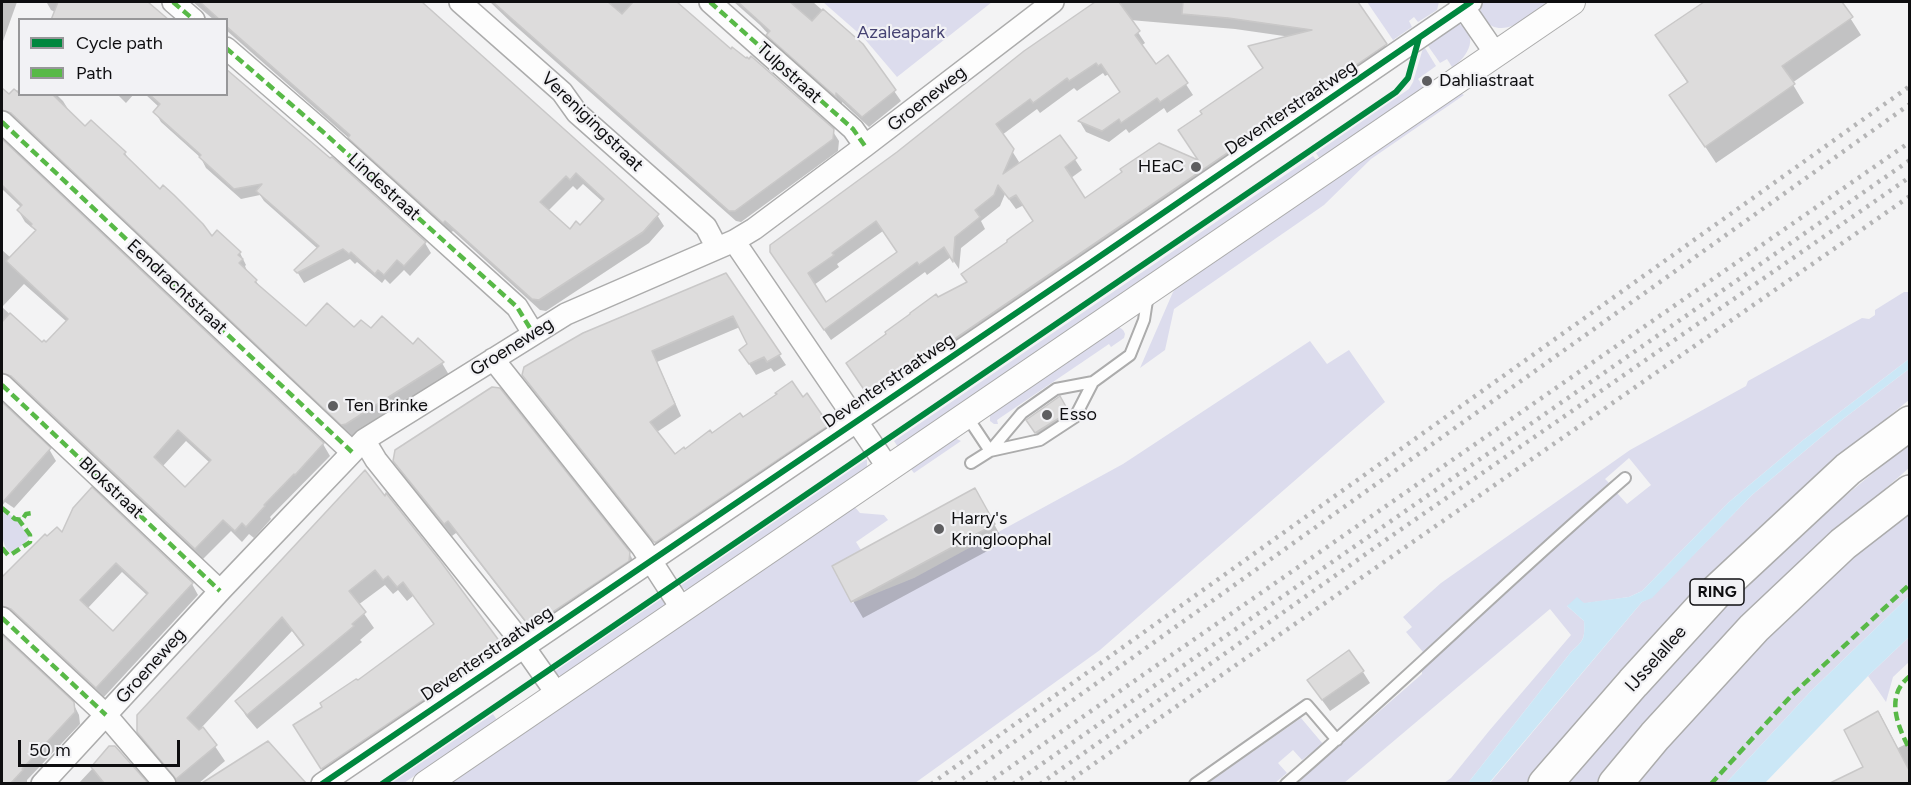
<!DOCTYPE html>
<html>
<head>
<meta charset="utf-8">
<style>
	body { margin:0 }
	#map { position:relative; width:1911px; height:785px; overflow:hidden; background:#f3f3f4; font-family:Figtree,sans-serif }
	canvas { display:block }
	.frame { position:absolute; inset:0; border:3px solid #0e0e10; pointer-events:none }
	.legend { position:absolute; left:18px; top:18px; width:210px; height:78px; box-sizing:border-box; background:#f2f2f5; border:2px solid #979799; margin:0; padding:8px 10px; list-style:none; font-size:18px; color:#0e0e10 }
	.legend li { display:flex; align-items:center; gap:12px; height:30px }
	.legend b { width:30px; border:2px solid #979799 }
	.scale { position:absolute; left:18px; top:740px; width:162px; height:27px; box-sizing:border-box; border:3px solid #0e0e10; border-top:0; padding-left:8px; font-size:18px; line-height:21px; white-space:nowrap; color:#0e0e10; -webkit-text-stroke:4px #f2f2f5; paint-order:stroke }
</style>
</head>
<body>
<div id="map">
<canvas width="1911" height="785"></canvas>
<div class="frame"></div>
<ul class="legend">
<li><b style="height:8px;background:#00873e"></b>Cycle path</li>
<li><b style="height:8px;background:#58b947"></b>Path</li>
</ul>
<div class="scale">50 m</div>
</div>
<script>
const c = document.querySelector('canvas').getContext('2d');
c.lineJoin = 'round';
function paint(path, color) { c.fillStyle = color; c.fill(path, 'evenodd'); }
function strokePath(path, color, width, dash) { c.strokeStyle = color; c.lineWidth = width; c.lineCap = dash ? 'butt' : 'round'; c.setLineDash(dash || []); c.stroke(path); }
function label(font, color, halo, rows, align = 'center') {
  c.font = font + ' Figtree,sans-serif'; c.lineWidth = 4.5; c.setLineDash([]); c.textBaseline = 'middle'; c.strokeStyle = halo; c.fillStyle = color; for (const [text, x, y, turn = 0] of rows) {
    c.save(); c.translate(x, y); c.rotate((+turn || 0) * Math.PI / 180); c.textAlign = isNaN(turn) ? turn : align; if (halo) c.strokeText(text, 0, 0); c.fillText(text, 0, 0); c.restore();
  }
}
paint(new Path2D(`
	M823,2H992L897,77L863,37Z
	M1367,2H1439L1437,10L1418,22L1414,17L1409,21L1412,27L1393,40Z
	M1483,2H1550C1534,13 1502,43 1484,19C1479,13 1480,8 1483,2Z
	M1458,23C1480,34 1469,57 1452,67L1447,59L1440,63L1426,43Z
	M1423,48H1425L1436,66L1418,79L1424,87L1320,159L1316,153L1409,89L1413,82Z
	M1459,92L1464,95L1371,159L1324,205L1174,309L1165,350L1140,368L1173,292L1180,283Z
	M1313,156L1317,161L898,447L894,441Z
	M1904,292H1909V359L1802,441L1729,502L1642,591L1629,597L1567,606L1584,621C1585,639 1584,640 1571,652L1468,783H1444L1451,778L1489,731L1571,635L1550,609L1344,783L1296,784L1422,674V669L1587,519L1617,493L1627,504L1651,485L1629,458L1605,479L1609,483L1423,652L1406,632L1412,627L1403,617L1441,583L1630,450L1746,386L1748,381L1862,318L1869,319L1875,315V310Z
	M1115,328C1120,327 1123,328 1125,334L1124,338L1111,347L1109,344L997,420L998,424H994L990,421V415Z
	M1310,341L1327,364L1349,350L1385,402L1100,650L915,783L449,784L854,506L860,513L884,515L888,520L856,542L861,550L832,566L852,603L914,578L1123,464Z
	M1909,369V400L1855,444L1558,749L1528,783L1489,784L1642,602L1652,597L1752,495L1843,419Z
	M952,439H957L961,441L914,473L910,468Z
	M1909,443V468L1838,530L1600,783L1564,784L1577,767L1742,588L1814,522Z
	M867,459V468L687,591L680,586Z
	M1909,500V596L1811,691L1726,783L1632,784L1768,632Z
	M2,509L18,521L29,537L25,543L12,553C0,549 1,521 2,509Z
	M664,597L666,605L562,677L554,672Z
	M1909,637V662L1893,677L1886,702L1868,676Z
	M493,714L497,720L404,783L390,784Z
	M1301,718L1323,744L1302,760L1293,750L1278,763L1287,773L1275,783H1208Z`), '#dcdced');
paint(new Path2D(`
	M1909,359V369L1843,419L1752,495L1652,598L1642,602L1489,783H1468L1571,652C1584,640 1585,639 1584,621L1567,606L1577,597L1584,603L1629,597L1642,591L1729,502L1802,441Z
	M1909,596V637L1868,676L1765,783H1726L1811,691Z`), '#cbe7f6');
paint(new Path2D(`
	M2,2H17L2,44Z
	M42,2H145L166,20L55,12L51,10L47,3Z
	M193,2H420L657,215L664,226L649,243L546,311L540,310L453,231L450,233L357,149L351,140L226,30V20H214ZM583,184L603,202L580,227L570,231L548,211L573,186L577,190Z
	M490,2H675L731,51L749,61L832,130L839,141L838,151L741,222L736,221L512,23Z
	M734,2H813L862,45L901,101L869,127L842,102V106L774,46L769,35L760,25Z
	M1098,2H1356L1392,56L875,405L854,374L938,299L969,283L1009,242L1034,222L1024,205L1016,209L1005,194L1000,206L981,221L985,229L961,248L959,269L951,257L927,275L925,272L831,340L778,263L898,153L1025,52ZM1130,20L1235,29L1291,37L1264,69L1200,162L1084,200L1071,178L1082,170L1060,137L1017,166L1019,162L1002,135L1037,109L1040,113L1074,88L1077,91L1103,73L1105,76L1109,74L1121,93L1080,122L1086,132L1109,142L1126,129L1129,133L1164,108L1167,113L1193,95L1168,57L1155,66L1141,46L1145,43ZM883,231L898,253L826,304L814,285L839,267L837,264Z
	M1706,2H1840L1861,35L1792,83L1804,103L1716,163L1671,95L1688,84L1657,35Z
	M20,90V94H56L63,101L71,114L85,128L91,122L125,153L131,163L211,239L240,253L246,265L245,266L248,273L256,281L262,290L306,328L371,331L413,346L418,340L442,363L449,375L354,436H350L2,124V92L10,97L14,91Z
	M117,94H134L126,103Z
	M145,94H226L425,243L431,253L410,276L404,270L390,284L385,279L382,283L357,262L355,264L350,259L304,283L296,270L318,249L264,201L260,195L241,199L206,168L201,158L161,122L155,112L159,107Z
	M2,141L323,444L330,456L270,517L271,519L254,538L249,534L242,542L231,531L202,560L2,387V250L11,258L37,232L25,222L18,210L21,207L2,189ZM24,284L67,322L46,344H42L2,307ZM186,441L210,463L185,489L162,467Z
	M726,275L786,365L774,372L771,368L756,375L741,351L749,345L740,327L657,362L681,416L657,432L674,456L743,419L803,399L828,425L834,436L662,552L530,386L523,375Z
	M1059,398L1071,418L1039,438L1028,420Z
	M2,404L49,449L56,461L14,508L5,502L2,506Z
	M394,460L629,553L637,567L539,640L456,533L452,536L402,474Z
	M364,473L502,647L510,662L331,783L304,741L324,707L435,626L413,596L407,601L398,590L393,594L385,585L358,605L374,628L360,640L362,642L257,729L246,716L237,701L304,647L292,631L202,727L225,761L198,784H178L148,747L138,731Z
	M92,489L192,584L198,595L103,698L2,618V579L45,536L63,535ZM122,572L148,596L113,633L87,609Z
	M975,490L1004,542L863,618L853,601Z
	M2,637L73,703L79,715L80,724L27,780V784H2Z
	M1363,672L1370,683L1330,711L1316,692Z
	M1879,712L1898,748L1910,742V784H1830L1865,768L1846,731Z
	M268,743L304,784H205Z
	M115,747L146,784H78L93,768Z`), '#0003');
const building = new Path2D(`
	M58,2H148L169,20H51Z
	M200,2H422L659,214L643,232L539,300L532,299L445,221L443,223L348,138L350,135L226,26V20H220ZM576,173L604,199L580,225L576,221L570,229L540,202L566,176L570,180Z
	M493,2H608L622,14L633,2H677L731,49L732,47L746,58L747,57L749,59L751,56L834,129L833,139L735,211H729Z
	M738,2H790L812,21L823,9L863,44L896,90L862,117L836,93V97L766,35L770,31Z
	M1095,2H1119L1140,31L1135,35L1156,64L1168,55L1188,83L1160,102L1157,98L1121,123L1119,119L1102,131L1078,121L1120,92L1101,64L1098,66L1096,63L1069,81L1067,78L1033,103L1030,99L996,124L1014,149L1003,174L1060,135L1077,158L1065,167L1085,198L1122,172L1120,169L1159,143L1198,160L1178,130L1202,114L1200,111L1263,68L1248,46L1312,30L1228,18L1182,14L1183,2H1358L1387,44L872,395L867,394L846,363L886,334L885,332L910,314V313L936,294L938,297L967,282L961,274L1007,242V240L1033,221L1016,195L1009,199L998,185L994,195L975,210L980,217L955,237L953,262L944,247L919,265L917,262L824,330L770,252V245L897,152L1024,51ZM876,221L897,252L826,302L808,273L834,255L832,253Z
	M1704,2H1842L1853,17L1782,66L1795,84L1705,147L1669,95L1688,82L1655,35Z
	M226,69L330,158L332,157L426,242L404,266L397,260L384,275L378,270L375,274L351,252L349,254L343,249L297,273L294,270L319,246L256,191L262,184L234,189L199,157L201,155L153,112L160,104L149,94H226Z
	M2,88L9,94L14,89L20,94H52L85,126L91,120L126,152L124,154L160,189L163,185L174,195L203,224L212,236L217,230L241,252L238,255L243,259L239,263L257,280L255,282L306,326L327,303L354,327L361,320L371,328L382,316L413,344L418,338L444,362L346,424L341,425L11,113L2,110Z
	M2,139L324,443L295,475L294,474L264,505L265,506L246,527L242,523L235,531L223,520L195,549L11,376L2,373V322L10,313L42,342L44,340L46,342L68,319L6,261L36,230L31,226L32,224L17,210L22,205L2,185ZM178,430L211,460L185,487L154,457Z
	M726,273L781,354L767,362L764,357L749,364L739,350L747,344L733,316L652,351L675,404L650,422L675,454L684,447L685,449L710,430L712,433L740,413L743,417L777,394L775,393L792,381L803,397L807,393L829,425L656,542H654L522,375L524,367L583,333Z
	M492,387L500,388L630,552L629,561L530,627L448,521L444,524L393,461L395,450Z
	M1060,396L1069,412L1035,433L1026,420Z
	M2,402L51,448L2,503Z
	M365,470L385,496L386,493L441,562L503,646L321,769L293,725L322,707L320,703L356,679L358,680L434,624L403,582L397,587L388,576L383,580L375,570L349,591L366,612L352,624L354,626L247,715L235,701L304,645L282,617L187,718L199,730L203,727L217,745L176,779L137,732V715Z
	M92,487L193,583L96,688L11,609L2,606V577L45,534L47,536L57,527L62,532L73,508ZM116,563L148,593L113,631L80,600Z
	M975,488L995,524L851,602L832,566Z
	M2,635L74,702L75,712L22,769L23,770L11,783H2Z
	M1349,650L1364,671L1322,700L1307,680Z
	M1878,711L1910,772V783H1830L1863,767L1844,730Z
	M268,741L306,783H202Z
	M109,746H115L148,783H104L91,767Z`);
paint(building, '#dddcdc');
strokePath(building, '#c9c8c8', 1.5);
const service = new Path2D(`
	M1093,382L1056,389L1022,413L990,451L1040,440L1075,417L1093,382L1130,355L1144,320L1148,294
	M966,415L990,451L971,463
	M1195,784L1307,705L1337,740
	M1286,784C1402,684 1510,577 1625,478`);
const minor = new Path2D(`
	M173,2L194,20
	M460,2L562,92L577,113L706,227L717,248
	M710,2L853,129L865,146
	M1460,2L1495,53
	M226,48L322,131L517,307L533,333
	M2,122L352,452
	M734,241L889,469
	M493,359L642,547L682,609
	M2,385L220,591
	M364,440L376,460L512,630L557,694
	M2,618L106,715L165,784
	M42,784L220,591L364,440L566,314L734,241L754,229L865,146L1053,2
	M322,784L1090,263L1471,2`);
const tertiary = new Path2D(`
	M426,784L1572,2`);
const primary = new Path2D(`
	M1545,784L1633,683L1718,590L1848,469L1910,423
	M1615,784L1655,736L1754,628L1843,544L1910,492`);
strokePath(service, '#acacac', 14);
strokePath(minor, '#acacac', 24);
strokePath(tertiary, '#acacac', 28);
strokePath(primary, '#acacac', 36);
strokePath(service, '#fdfdfd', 10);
strokePath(minor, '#fdfdfd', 21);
strokePath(tertiary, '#fdfdfd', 26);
strokePath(primary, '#fdfdfd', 33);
strokePath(new Path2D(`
	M931,784L1910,86
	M955,784L1910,104
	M986,784L1910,142
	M1013,784L1910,160
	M1040,784L1390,537L1910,177
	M1065,784L1910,196`), '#b5b5b6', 4.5, [3, 6]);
strokePath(new Path2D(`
	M173,2L194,20
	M710,2L853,129L865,146
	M226,48L322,131L517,307L533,333
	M2,122L352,452
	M2,385L220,591
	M2,508L15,519L22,520L26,514L33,513
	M2,548L8,555L12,554L30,542V535L19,520
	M2,618L106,715
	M1910,676C1884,696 1898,727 1910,750
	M1711,784L1791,696L1910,584`), '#58b947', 4.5, [9, 4.5]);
strokePath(new Path2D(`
	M322,784L1090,263L1471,2
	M382,784L1396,92L1408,78L1419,38`), '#00873e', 6);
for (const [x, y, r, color] of [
	[1427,81,6,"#5e5e60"],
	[1196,167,6,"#5e5e60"],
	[333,406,6,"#5e5e60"],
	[1047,415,6,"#5e5e60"],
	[939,529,6,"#5e5e60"]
]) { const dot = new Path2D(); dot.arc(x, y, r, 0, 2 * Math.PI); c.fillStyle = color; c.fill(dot); strokePath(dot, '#f2f2f5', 2); }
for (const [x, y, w] of [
	[1717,592,54]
]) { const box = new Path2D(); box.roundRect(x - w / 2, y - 13, w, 26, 4.5); c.fillStyle = '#f2f2f5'; c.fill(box); strokePath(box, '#0e0e10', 1.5); }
label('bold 16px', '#0e0e10', null, [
	["RING",1717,592]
]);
label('18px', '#464373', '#f2f2f5', [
	["Azaleapark",901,33]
]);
label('18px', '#0e0e10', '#f2f2f5', [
	["Tulpstraat",789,73,42],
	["Groeneweg",927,99,-38],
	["Deventerstraatweg",1291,108,-34],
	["Verenigingstraat",592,122,44],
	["Lindestraat",384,187,42],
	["Eendrachtstraat",177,287,43],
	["Groeneweg",512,347,-32],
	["Deventerstraatweg",889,381,-34],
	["Blokstraat",111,488,43],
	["Deventerstraatweg",487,654,-34],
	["IJsselallee",1656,659,-48],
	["Groeneweg",151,666,-48]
]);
label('18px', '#0e0e10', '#f2f2f5', [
	["Dahliastraat",1439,81],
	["HEaC",1184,167,"right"],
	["Ten Brinke",345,406],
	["Esso",1059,415],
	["Harry's",951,519],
	["Kringloophal",951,540]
], 'left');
</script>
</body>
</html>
